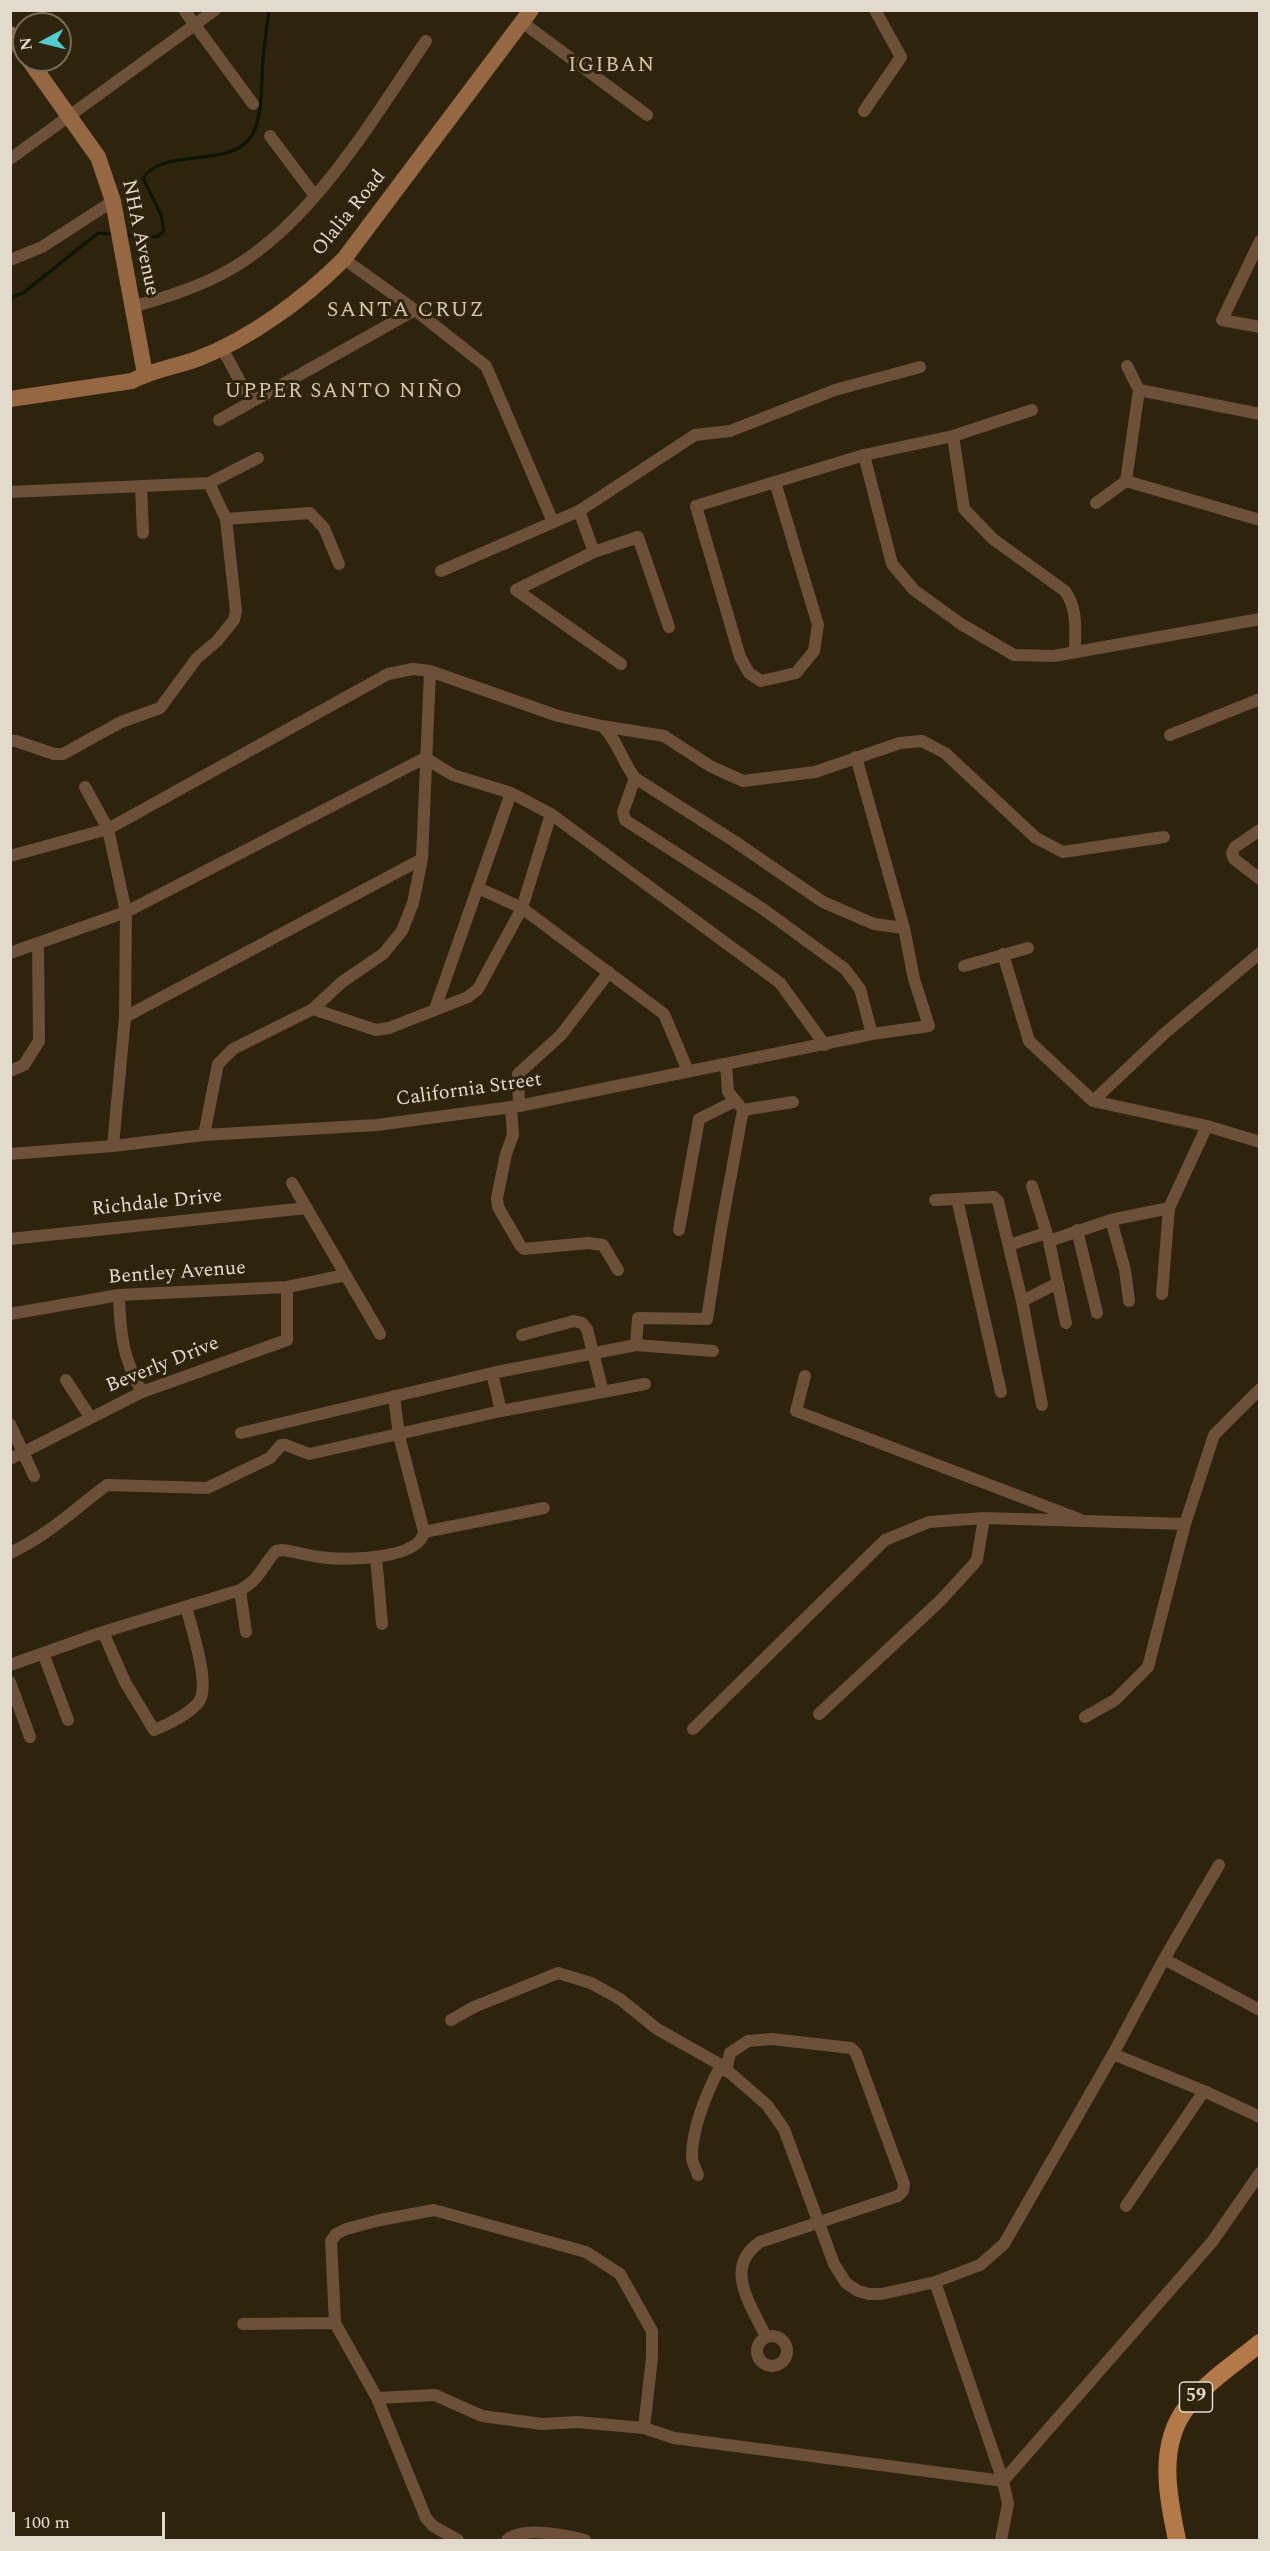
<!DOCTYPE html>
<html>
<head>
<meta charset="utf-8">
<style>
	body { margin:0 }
	#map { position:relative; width:1270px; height:2551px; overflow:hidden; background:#2e230c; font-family:Spectral,serif }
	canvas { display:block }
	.frame { position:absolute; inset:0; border:12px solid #e2dbcd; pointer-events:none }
	.north { position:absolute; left:12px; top:12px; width:60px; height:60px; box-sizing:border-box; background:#2e230c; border:2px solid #766d59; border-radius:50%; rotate:263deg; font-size:16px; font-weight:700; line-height:24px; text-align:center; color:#e2dbcd }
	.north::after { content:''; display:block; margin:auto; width:21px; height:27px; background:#52cdce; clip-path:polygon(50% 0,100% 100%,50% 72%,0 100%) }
	.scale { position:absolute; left:12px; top:2512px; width:153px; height:27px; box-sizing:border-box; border:3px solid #e2dbcd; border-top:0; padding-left:8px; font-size:18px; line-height:21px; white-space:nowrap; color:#e2dbcd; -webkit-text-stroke:4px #2e230c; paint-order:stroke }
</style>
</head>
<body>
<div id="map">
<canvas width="1270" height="2551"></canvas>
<div class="frame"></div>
<div class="north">N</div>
<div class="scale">100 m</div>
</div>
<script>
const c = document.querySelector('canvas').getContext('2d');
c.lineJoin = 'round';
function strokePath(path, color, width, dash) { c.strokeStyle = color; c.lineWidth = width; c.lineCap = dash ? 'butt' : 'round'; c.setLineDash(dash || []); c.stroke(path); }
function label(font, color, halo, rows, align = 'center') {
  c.font = font + ' Spectral,serif'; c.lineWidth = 6; c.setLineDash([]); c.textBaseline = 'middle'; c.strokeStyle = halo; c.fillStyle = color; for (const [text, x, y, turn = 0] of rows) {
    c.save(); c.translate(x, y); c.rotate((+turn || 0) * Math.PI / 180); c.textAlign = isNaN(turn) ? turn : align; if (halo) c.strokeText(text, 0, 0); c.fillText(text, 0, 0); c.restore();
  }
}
strokePath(new Path2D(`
	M125,235L157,237L164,231L161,215L143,178C166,144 238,173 255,129C263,107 261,83 263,61C264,44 267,27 269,10
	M10,298L23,293L98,233L113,234`), '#0b1500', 3);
strokePath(new Path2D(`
	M184,10L253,104
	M522,22L647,115
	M864,111L901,57L875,10
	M270,136L315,196
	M10,159L215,10
	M1260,241L1222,320L1260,327
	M344,259L415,310L486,366L553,522
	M10,260L42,247L113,201
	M132,307C163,298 193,289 222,274C310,228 371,121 426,41
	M222,348L251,402
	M1139,390L1260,414
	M219,420L415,310
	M953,436L964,509L993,539L1065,591C1078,609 1075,630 1075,651
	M864,455L892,564L914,590L961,624L1014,655L1054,656L1260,619
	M1126,481L1260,520
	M775,482L818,625L814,651L796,673L761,681L749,673L740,657L696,506L864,455L953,436L1032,410
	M141,486L143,533
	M10,492L209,483L258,458
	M1096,503L1126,481L1139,390L1127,366
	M579,511L594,552
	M226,519L310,513L324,528L339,564
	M441,571L579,511L695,435L730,431L835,390L920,367
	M621,664L516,590L594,552L638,537L669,627
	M602,726L664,736L710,766L743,781L815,772L900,743L922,741L945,753L1036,838L1063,852L1164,837
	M1170,735L1260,699
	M10,741H16L54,754H63L121,722L160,708L197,658L217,641L234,620L236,611L226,519L209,483
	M635,778L623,812L625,820L763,909L845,969L860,989L872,1034
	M85,787L108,829L126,912L125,1017L113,1146
	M1260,830L1235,847L1232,853L1234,859L1260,879
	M10,856L108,829L388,674L413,669L430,671L558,716L602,726C616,737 623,763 635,778L734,841L823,902L874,924L904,928
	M478,888L522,908L664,1014L688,1071
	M10,953L126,912L425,758L453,775L511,793L551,814L780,983L825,1045
	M1003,954L1029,1041L1093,1101L1207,1126L1260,1142
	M964,966L1028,948
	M313,1009L376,1030L389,1028L468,997L478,989L522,908L551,814
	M435,1009L511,793
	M125,1017L422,859
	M726,1064L728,1092L739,1105
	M10,1071L24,1065L39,1041L38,944
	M1093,1101L1165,1033L1260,953
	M519,1106L518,1074L561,1035L609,972
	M511,1107L513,1135L506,1154L497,1198L498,1207L520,1245L524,1249L588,1243L603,1245L618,1270
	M204,1135L218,1064L233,1049L313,1009L342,982L383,954L402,931L413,903L422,859L430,671
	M10,1154L113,1146L204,1135L377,1125L519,1106L872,1034L929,1026L914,979L904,928L856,757
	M292,1183L380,1334
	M1032,1186L1049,1241L1066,1323
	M957,1199L1001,1392
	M935,1200L994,1197L998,1201L1022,1301L1042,1405
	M1111,1220L1125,1270L1129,1301
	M679,1230L699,1119L735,1101
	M1077,1230L1097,1313
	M10,1239L307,1208
	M1049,1241L1111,1220L1169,1208
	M1009,1245L1046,1233
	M1162,1294L1169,1208L1207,1126
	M119,1295C120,1333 123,1359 142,1392
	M1022,1301L1058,1283
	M10,1314L119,1295L287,1287L346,1275
	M522,1335L574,1321L582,1323L587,1329L603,1392
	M636,1345L638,1318L707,1319L721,1229L743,1110L793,1102
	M492,1373L636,1345L713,1351
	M805,1376L796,1411L1079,1519
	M66,1380L90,1417
	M10,1424L34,1476
	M241,1433L492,1373L501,1411
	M10,1459L142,1392L287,1340V1287
	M424,1532L544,1508
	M10,1553C50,1534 73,1510 107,1485L207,1488L270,1458L281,1445H286L309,1454L501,1411L645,1384
	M376,1557L382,1624
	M240,1590L246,1632
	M103,1632L125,1682L154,1730C169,1724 187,1715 198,1703C212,1688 191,1626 186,1607
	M43,1653L68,1720
	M10,1665L103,1632L240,1590C259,1581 263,1565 276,1551L282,1550C297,1552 313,1557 328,1558C350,1560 419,1559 424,1532L399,1436L394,1396
	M10,1682L30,1737
	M819,1714L941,1600L973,1565L977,1560L984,1518
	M1085,1717L1115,1700L1148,1667L1185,1524L1214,1435L1260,1389
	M693,1729L885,1540L929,1522L984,1518L1185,1524
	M1164,1959L1260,2010
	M451,2020L474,2007L558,1973L591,1983L620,1999L657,2029L721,2065L767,2105L784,2129L834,2264L846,2283L858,2291L869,2294H882L935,2282L980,2265L1004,2244L1113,2054L1164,1959L1219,1865
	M1113,2054L1204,2091L1260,2117
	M726,2071L730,2053L748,2041L772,2039L851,2048L856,2053L904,2184L903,2191L898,2196L760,2242C722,2268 752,2306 766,2337
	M698,2175C696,2169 692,2163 692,2157C692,2126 707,2092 721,2065
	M1126,2206L1204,2091
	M243,2324L335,2323
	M757 2351a15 15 0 1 1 30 0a15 15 0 1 1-30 0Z
	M377,2398L435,2395L482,2416L542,2424L577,2422L644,2428L674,2438L1003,2481L935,2282
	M458,2540L433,2526L426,2518L377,2398L335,2323L331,2241L336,2234L346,2229L380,2220L434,2210L586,2252L620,2274L652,2331V2358L644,2428
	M507,2540C523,2526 565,2535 585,2540
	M1001,2540L1008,2504L1003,2481L1212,2242L1260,2173`), '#6d5039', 12);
strokePath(new Path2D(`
	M10,34L24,53
	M29,60L98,157L113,201L145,374
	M10,399L132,381C152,370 175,367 197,359C250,339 304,299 344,259L531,10`), '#956742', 16);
strokePath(new Path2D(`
	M1177,2540C1168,2497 1157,2445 1187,2407C1204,2384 1237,2362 1260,2343`), '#b47948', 18);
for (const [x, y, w] of [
	[1196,2397,33]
]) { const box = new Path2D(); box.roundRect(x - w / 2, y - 15, w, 30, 4.5); c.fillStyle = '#2e230c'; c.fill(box); strokePath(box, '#e2dbcd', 1.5); }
label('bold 18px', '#e2dbcd', null, [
	["59",1196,2397]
]);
label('20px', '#e2dbcd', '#2e230c', [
	["Olalia Road",350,214,-51],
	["NHA Avenue",139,238,78],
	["California Street",469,1091,-8],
	["Richdale Drive",157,1204,-6],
	["Bentley Avenue",177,1274,-4],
	["Beverly Drive",163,1366,-22]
]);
c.letterSpacing = '1.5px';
label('21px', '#d3c4aa', '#2e230c', [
	["IGIBAN",612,67],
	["UPPER SANTO NIÑO",344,393]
]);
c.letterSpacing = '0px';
c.letterSpacing = '1.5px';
label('22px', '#d3c4aa', '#2e230c', [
	["SANTA CRUZ",406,312]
]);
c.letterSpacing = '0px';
</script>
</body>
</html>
